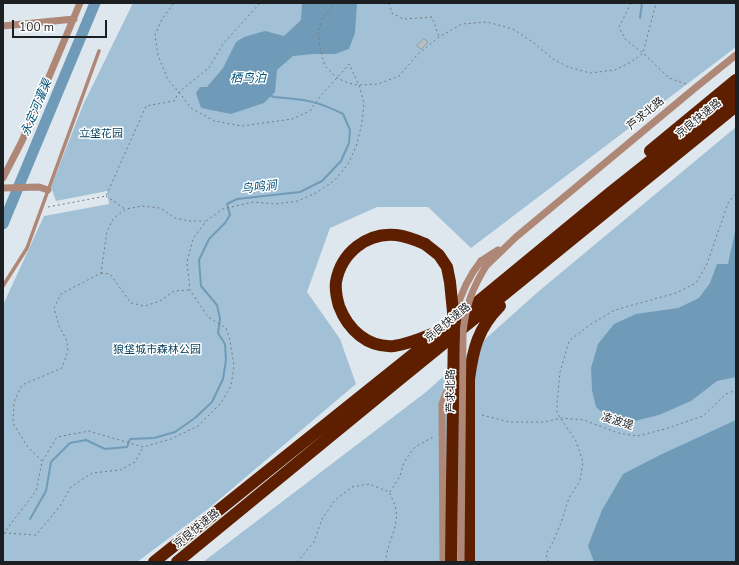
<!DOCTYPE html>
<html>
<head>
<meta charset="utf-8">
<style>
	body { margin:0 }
	#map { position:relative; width:739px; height:565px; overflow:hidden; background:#dee7ed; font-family:"Nunito Sans",sans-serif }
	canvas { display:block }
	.frame { position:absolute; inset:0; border:4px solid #1c1f22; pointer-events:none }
	.scale { position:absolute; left:12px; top:20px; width:95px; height:18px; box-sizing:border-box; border:2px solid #1c1f22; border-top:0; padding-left:5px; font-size:12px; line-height:14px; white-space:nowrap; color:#1c1f22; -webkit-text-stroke:3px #fff; paint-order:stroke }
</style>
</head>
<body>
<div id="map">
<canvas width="739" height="565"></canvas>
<div class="frame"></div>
<div class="scale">100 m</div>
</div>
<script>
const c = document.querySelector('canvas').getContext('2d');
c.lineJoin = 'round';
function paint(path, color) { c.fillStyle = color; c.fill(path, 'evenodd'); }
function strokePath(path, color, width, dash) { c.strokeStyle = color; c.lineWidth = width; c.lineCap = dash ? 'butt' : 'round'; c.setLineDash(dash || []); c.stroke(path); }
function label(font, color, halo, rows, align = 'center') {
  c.font = font + ' "Nunito Sans","Noto Sans SC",sans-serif'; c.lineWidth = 3; c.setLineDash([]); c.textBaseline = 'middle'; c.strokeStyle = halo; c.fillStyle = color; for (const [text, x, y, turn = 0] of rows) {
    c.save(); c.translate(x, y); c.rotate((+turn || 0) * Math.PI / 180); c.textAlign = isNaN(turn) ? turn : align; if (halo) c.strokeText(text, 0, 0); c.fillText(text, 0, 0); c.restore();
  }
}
paint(new Path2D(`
	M133,3H736V47L471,248L428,207H377L330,228L307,292L340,339L356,384L208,509L137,562H3V305L44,216L109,204L107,191L56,201L51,187L83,105Z
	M736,127V562H203L426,392L539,291Z`), '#a3c1d6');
paint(new Path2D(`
	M302,3H357L355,33L349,49L335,54H313L293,56L277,70L275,92L264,103L231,114L201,108L196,93L200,87H207L223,68L236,42L244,37L265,31L284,36L301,20Z
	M736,227V377L717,381L691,401L659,415L631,422L610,419L596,407L592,390L591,368L598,344L614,324L636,314L678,308L699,298L710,283L717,264H728Z
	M736,420V562H594L588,546L602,510L623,474L662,454Z`), '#709bb8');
strokePath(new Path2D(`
	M640,18L642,3
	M30,519L46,491L51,462L70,443L86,440L105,449L127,447L130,439L154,438L175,432L195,418L212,402L223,379L226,360L225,344L218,333L220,319L217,305L201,286L199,260L209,239L225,223L230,215L227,204L237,199L300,192L322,181L341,161L349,143L350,130L343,114C318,101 303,99 274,97L270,95`), '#709bb8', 2);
strokePath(new Path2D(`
	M3,224L95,3`), '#709bb8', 11);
const building = new Path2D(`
	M424,39L428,42L421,49L417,46Z`);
paint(building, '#b8c0c6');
strokePath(building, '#929aa0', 1);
strokePath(new Path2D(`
	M335,3L322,19L318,33L321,53L325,66L337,78L348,83L359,85L378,84L399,76L418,54L439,37L462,24L487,22L513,29L534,43L553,59L568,67L590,73L615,70L631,62L643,53L656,3
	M389,3L392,13L403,19L432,17L439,37
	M631,3L619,27L625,39L643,53L669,78L689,85
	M106,196L125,209
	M48,207L106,196L146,106L174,101L179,92L209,68L223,44L260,3
	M101,273L110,274L131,303L145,306L160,301L174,291L189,290
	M482,415L509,422H545L561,418L584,420L618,433L638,436L665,429L703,416L726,394L736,390
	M42,461L27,446L13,423L14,402L22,385L62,368L68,351L67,341L59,326L54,308L61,294L101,273L107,231L114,218L126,209L142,206L160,208L175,218L189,221H205
	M390,492L400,476L404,462L415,447L435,436
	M4,533L36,535L60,506L71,487L92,473L120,470L135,462L143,447
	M3,534L36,491L42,462L57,437L89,431L143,447L171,439L198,426L220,404L231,386L234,366L230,340L226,328L208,317L190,290L187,262L193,239L206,221L223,209L253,202L275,204L298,201L316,193L335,180L348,164L356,147L362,123L364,103L359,85L349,64L337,78L321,95L310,111L292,119L242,126L214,121L191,108L179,92L168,80L158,55L155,35L162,19L174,3
	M297,562L314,542L322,519L335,500L352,487L369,484L389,492C392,498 395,504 396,510C399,528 386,544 386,562
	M548,562L546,554L553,542L561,523L569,498L580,481L583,462L576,441L557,413V404L560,372L569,341L591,324L615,310L676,293L696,283L707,264L728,203L736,194`), '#747a7e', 1, [2, 3]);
strokePath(new Path2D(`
	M3,286L27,248L99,51`), '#af8776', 3.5);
strokePath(new Path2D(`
	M3,26L74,19
	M3,178L22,141L80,3
	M3,188L39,187L48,190
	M481,261L498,250
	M486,266L516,237L695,88L736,55
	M443,562L442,404L446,393L451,390H455`), '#af8776', 7);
strokePath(new Path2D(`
	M650,151L736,80
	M425,244C416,240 406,236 396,235C367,232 341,253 336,282C335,290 337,299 339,306C348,330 368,348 394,346C408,344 420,339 432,334
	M154,562L446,328L610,193L736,93
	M177,562L400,379L736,106
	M469,562V379C473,349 478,328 500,306`), '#5d1f00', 12);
strokePath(new Path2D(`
	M456,312C461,293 468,277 481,261
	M461,562L463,332C466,305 472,289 486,266`), '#af8776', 7);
strokePath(new Path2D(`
	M425,244L439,255L447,267L450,282L454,322L451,562`), '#5d1f00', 12);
label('11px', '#1c1f22', '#fff', [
	["芦求北路",646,114,-40],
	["京良快速路",699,119,-39],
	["京良快速路",448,323,-39],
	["芦求北路",451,391,-90],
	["凌波堤",617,422,17],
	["京良快速路",197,529,-39]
]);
label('11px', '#0a4360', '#fff', [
	["立垡花园",101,134],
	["狼垡城市森林公园",157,350]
]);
label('italic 12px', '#005279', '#fff', [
	["栖鸟泊",248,79],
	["永定河灌渠",37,108,-67],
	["鸟鸣涧",259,188,-7]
]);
</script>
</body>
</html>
